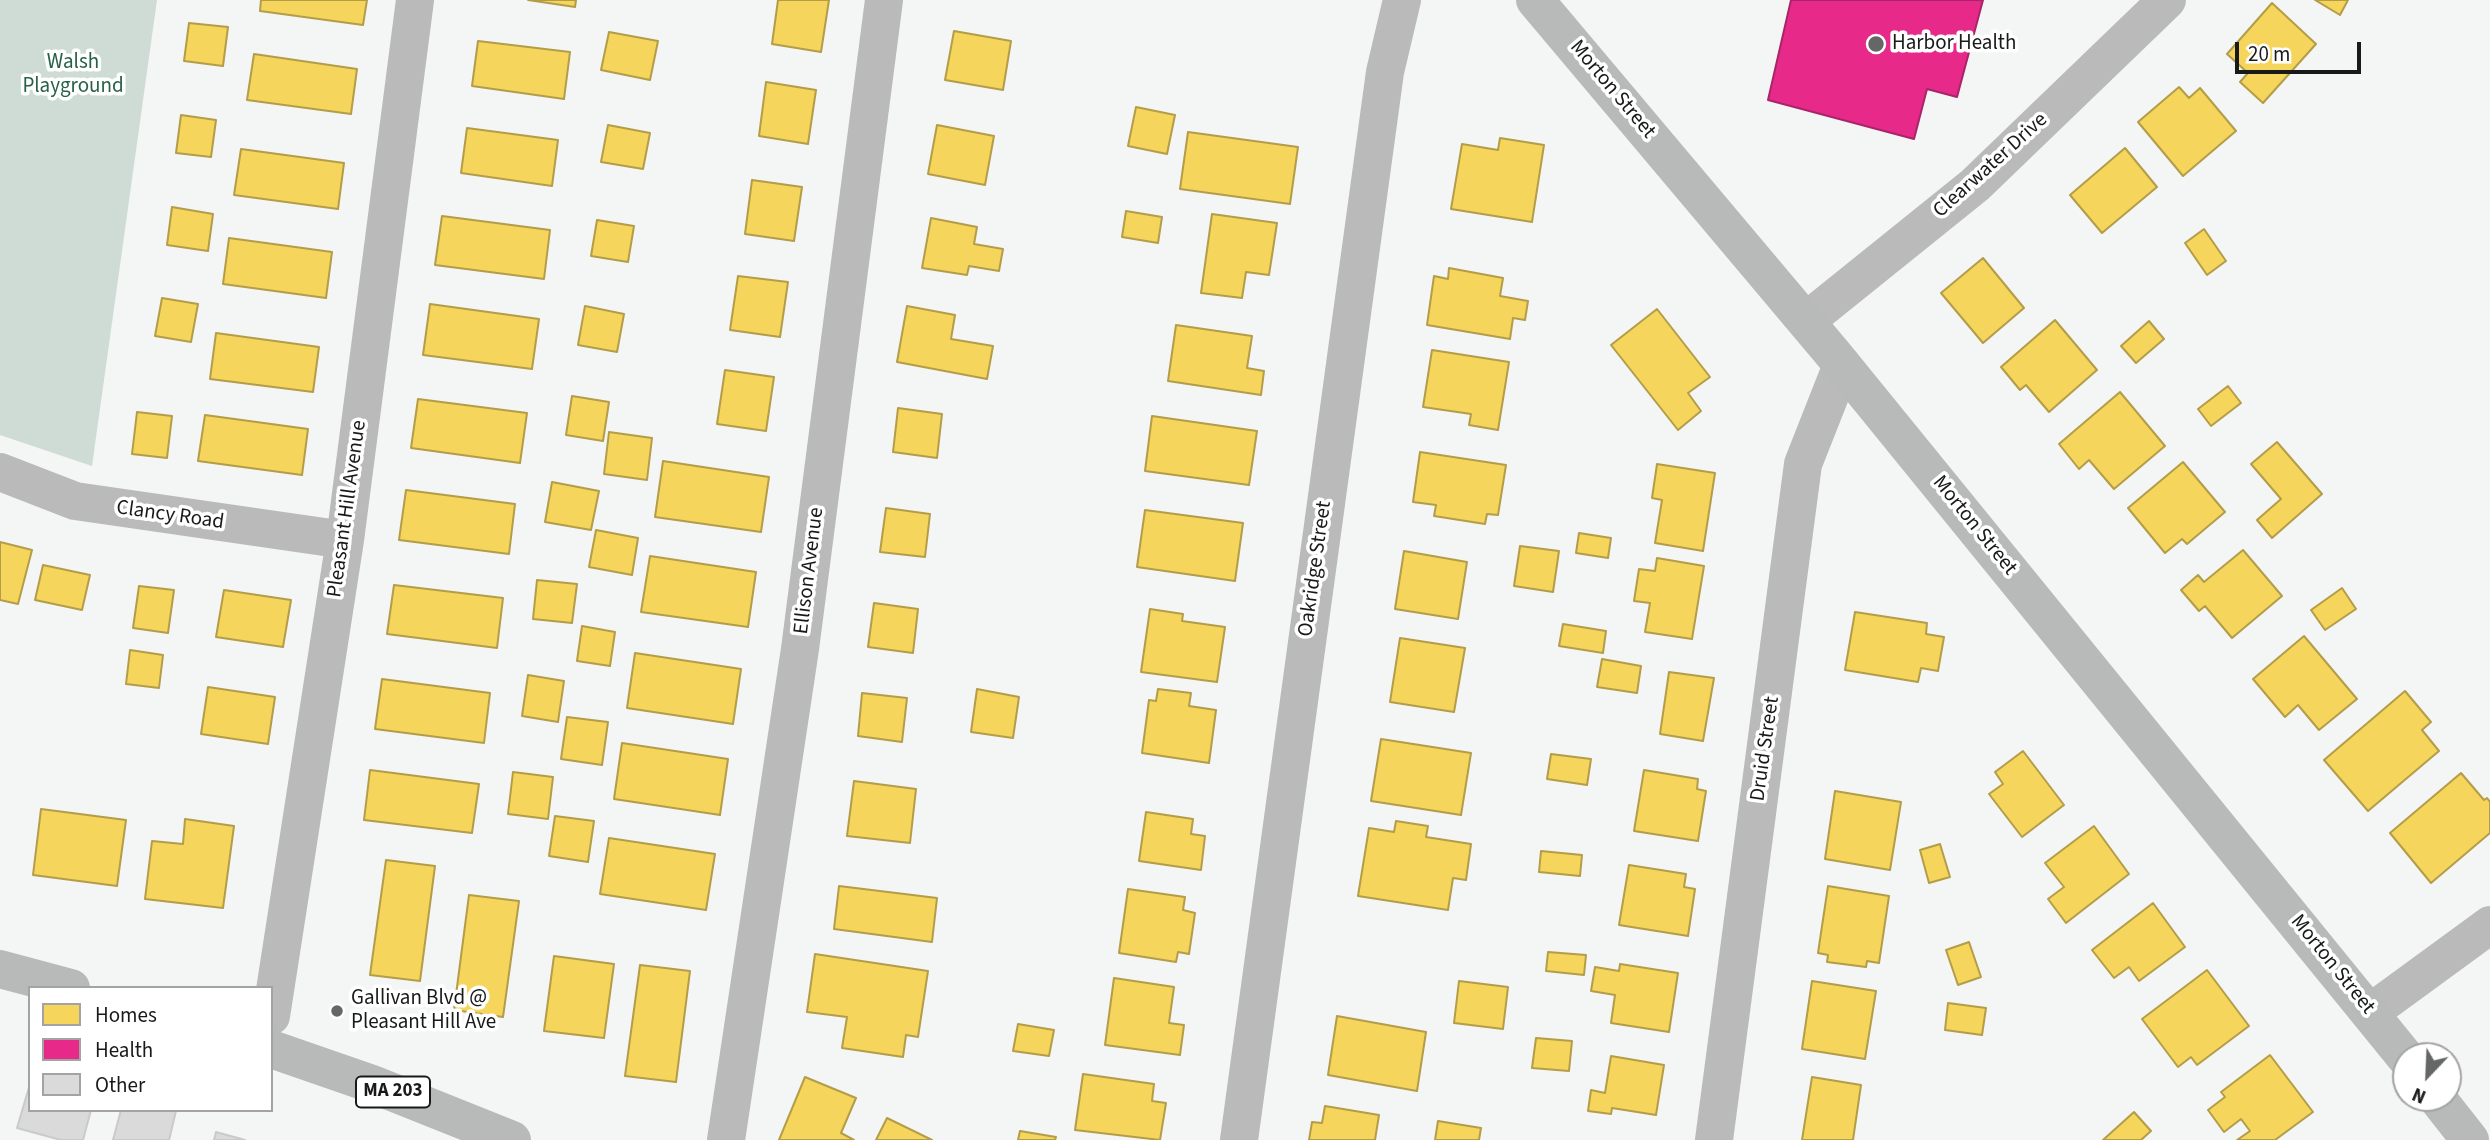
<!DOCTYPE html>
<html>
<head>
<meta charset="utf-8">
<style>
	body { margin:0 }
	#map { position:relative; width:2490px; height:1140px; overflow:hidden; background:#f4f5f5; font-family:"Source Sans 3",sans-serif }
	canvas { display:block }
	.legend { position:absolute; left:28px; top:986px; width:245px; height:126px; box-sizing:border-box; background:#fff; border:2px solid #a3a3a3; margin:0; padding:9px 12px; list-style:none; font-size:21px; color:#181919 }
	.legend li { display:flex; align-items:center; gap:14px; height:35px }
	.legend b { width:35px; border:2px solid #a3a3a3 }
	.north { position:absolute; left:2392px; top:1042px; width:70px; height:70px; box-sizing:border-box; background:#fff; border:2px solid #a3a3a3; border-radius:50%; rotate:203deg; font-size:19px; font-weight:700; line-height:28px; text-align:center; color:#181919 }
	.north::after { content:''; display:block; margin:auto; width:24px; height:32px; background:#656666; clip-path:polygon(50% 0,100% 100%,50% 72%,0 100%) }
	.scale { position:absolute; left:2235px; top:42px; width:126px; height:32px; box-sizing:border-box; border:4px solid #181919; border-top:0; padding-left:9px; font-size:21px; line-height:24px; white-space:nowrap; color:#181919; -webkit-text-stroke:5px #fff; paint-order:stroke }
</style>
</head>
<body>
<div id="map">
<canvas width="2490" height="1140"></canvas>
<ul class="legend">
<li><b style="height:19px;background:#f6d55c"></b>Homes</li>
<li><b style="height:19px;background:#e7298a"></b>Health</li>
<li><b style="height:19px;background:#dadadb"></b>Other</li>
</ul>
<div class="north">N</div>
<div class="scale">20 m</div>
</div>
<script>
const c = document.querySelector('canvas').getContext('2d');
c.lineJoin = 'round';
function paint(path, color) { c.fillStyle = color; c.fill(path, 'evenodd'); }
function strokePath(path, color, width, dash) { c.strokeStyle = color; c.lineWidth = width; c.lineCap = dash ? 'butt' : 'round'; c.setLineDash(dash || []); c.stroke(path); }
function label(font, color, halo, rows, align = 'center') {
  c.font = font + ' "Source Sans 3",sans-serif'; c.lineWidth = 7; c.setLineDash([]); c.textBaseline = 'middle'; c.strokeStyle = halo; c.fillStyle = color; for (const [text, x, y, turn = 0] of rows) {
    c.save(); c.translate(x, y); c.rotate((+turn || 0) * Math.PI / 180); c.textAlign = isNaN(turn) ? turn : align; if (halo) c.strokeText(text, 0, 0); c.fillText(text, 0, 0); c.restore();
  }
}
paint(new Path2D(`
	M0,0H157L92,466L0,435Z`), '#cfdcd5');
const homes = new Path2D(`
	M261,0H367L363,25L260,11Z
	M528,0H576L575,7Z
	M778,0H829L821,52L772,44Z
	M2315,0H2348L2340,15Z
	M2272,3L2316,44L2263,103L2240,82L2248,73L2227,54Z
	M189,23L228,27L223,66L184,61Z
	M954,31L1011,41L1003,90L945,80Z
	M609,32L658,41L650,80L601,70Z
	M478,41L570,52L564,99L472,86Z
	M254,54L357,69L351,114L247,100Z
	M766,82L816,90L808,144L759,136Z
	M2179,87L2189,98L2200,88L2236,131L2183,176L2138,122Z
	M1136,107L1175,115L1167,154L1128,146Z
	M181,115L216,120L211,157L176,153Z
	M608,125L650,133L643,169L601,162Z
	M937,125L994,136L985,185L928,174Z
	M467,128L558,140L552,186L461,173Z
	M1188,132L1298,147L1290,204L1180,189Z
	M1500,138L1544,145L1532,222L1451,209L1462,144L1498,150Z
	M2125,148L2157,187L2102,233L2070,195Z
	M241,149L344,163L338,209L234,195Z
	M752,180L802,187L794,241L745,234Z
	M172,207L213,214L208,251L167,245Z
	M1126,211L1162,217L1158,243L1122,237Z
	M1212,214L1277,223L1269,275L1246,272L1242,298L1201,293Z
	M442,216L550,230L544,279L435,265Z
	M931,218L977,227L974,244L1003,249L999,271L969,266L967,275L922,268Z
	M597,220L634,226L628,262L591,256Z
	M2204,229L2226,261L2207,275L2185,243Z
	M229,238L332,252L326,298L223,284Z
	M1983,258L2024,308L1983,343L1941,293Z
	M1449,268L1503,278L1500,296L1528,301L1525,320L1513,318L1510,339L1427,325L1434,276L1448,279Z
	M738,276L788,282L780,337L730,330Z
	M162,298L198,304L191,342L155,336Z
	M430,304L539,319L532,369L423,355Z
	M585,306L624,314L617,352L578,345Z
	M907,306L955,315L951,339L993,346L987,379L897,362Z
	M1657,309L1710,377L1688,393L1701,411L1678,430L1611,345Z
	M2055,320L2097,370L2049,412L2026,385L2020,390L2001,367Z
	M2149,321L2164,339L2136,363L2121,346Z
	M1176,325L1252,336L1247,368L1264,371L1261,395L1168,381Z
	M216,333L319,347L313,392L210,379Z
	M1432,350L1509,362L1498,430L1469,425L1471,414L1423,407Z
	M725,370L774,377L766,431L717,424Z
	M2228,386L2241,403L2211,426L2198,409Z
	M2120,392L2165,446L2114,489L2089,460L2079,469L2059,444Z
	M572,396L609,402L603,441L566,435Z
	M418,399L527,413L520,463L411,448Z
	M898,408L942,414L937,458L893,452Z
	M137,412L172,416L167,458L132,454Z
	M205,415L308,429L302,475L198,461Z
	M1152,416L1257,431L1249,485L1145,471Z
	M609,432L652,438L647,480L604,474Z
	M2277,442L2322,494L2272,538L2257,520L2281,499L2251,464Z
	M1420,452L1506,465L1498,515L1487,514L1485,524L1434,516L1436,505L1413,502Z
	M663,461L769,477L761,532L655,517Z
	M2183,462L2225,512L2187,544L2182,539L2165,553L2128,508Z
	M1657,464L1715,473L1703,551L1655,543L1662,500L1652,498Z
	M552,482L599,491L591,530L545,522Z
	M406,490L515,504L509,554L399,540Z
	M886,508L930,514L925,557L880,552Z
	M1145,510L1243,523L1235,581L1137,567Z
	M596,530L638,538L632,575L589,567Z
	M1579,533L1611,538L1608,558L1576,553Z
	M0,542L32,550L18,604L0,600Z
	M1520,546L1559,551L1553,592L1514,586Z
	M2243,550L2282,596L2232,638L2205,606L2199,611L2181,590L2198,575L2204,582Z
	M1404,551L1467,562L1458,619L1395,609Z
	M650,556L756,572L748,627L641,612Z
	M1657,558L1704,566L1692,639L1645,632L1650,603L1634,601L1639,569L1655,571Z
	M43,565L90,575L82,610L35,600Z
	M537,580L577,584L572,623L533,619Z
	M394,585L503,598L497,648L387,634Z
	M139,586L174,590L168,633L133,628Z
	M2342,588L2356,609L2325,630L2311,610Z
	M224,590L291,600L283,647L216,637Z
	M874,603L918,609L913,653L868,647Z
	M1150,609L1183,614L1182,621L1225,627L1217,682L1141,672Z
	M1855,612L1927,623L1926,634L1944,637L1938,671L1921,668L1918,682L1845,670Z
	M1563,624L1606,631L1603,653L1559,646Z
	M582,626L615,632L610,666L577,661Z
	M2304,636L2357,699L2319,730L2298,705L2285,717L2253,679Z
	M1400,638L1465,648L1454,712L1390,702Z
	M130,650L163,655L159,688L126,684Z
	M635,653L741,669L733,724L627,708Z
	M1602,659L1641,666L1637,693L1597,687Z
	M1669,672L1714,678L1703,741L1660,734Z
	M528,675L564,681L558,722L522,716Z
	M382,679L490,693L484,743L375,729Z
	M208,687L275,697L268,744L201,734Z
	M977,689L1019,697L1013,738L971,732Z
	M1158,689L1191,693L1189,706L1216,710L1209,763L1142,753L1149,700L1156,701Z
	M2405,691L2431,722L2422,730L2439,751L2368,811L2324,760Z
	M862,693L907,698L902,742L858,736Z
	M567,717L608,722L602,765L561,759Z
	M1381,739L1471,753L1461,815L1371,801Z
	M622,743L728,759L720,815L614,799Z
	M2023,751L2064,805L2022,837L1989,794L2003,784L1995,772Z
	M1551,754L1591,759L1587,785L1547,779Z
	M370,770L479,784L472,833L364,820Z
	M1644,770L1698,779L1697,789L1706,791L1698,841L1634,831Z
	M513,772L553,777L548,819L508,814Z
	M2461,773L2484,800L2487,798L2490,802V833L2431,883L2390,833Z
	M854,781L916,789L910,843L847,836Z
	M1835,791L1901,802L1890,870L1825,859Z
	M41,809L126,820L117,886L33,875Z
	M1146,812L1193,819L1191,834L1205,836L1201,870L1139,861Z
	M555,816L594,821L588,862L549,856Z
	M185,819L234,826L223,908L145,899L152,841L183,844Z
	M1396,821L1428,826L1426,837L1471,844L1466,880L1453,878L1448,910L1358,896L1369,828L1394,832Z
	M2094,826L2129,874L2066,923L2048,899L2064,887L2045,863Z
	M609,838L715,854L706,910L600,894Z
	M1940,844L1950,877L1929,883L1920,850Z
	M1541,851L1582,855L1580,876L1539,872Z
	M386,860L435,866L420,981L370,975Z
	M1629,865L1686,874L1684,887L1695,889L1688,936L1619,925Z
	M839,886L937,898L932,942L834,929Z
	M1828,886L1889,896L1879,963L1867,961L1866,967L1827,962L1828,955L1818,953Z
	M1128,889L1185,897L1183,910L1195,913L1189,954L1178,952L1176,962L1119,953Z
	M469,895L519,901L503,1017L454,1010Z
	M2153,903L2185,947L2139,981L2129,967L2114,978L2092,950Z
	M1969,942L1981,977L1958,985L1946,950Z
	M1548,952L1586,955L1584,975L1546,971Z
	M815,954L928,971L918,1037L906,1035L903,1057L842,1048L847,1017L807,1012Z
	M554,956L614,964L604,1038L544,1031Z
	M1620,964L1678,973L1669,1032L1611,1023L1615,995L1591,991L1595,967L1619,971Z
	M640,965L690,971L676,1082L625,1076Z
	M2207,970L2249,1026L2197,1065L2191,1057L2178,1067L2142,1019Z
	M1114,978L1174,987L1169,1023L1184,1025L1180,1055L1105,1045Z
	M1459,981L1508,987L1503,1029L1454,1023Z
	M1812,981L1876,991L1865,1059L1802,1049Z
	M1948,1003L1986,1008L1982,1035L1945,1030Z
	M1337,1016L1426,1032L1417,1091L1328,1075Z
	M1018,1024L1054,1030L1049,1056L1013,1051Z
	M1536,1038L1572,1041L1569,1071L1532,1068Z
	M2270,1055L2313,1112L2275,1140H2237L2250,1131L2241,1119L2224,1132L2208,1110L2225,1097L2221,1092Z
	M1611,1056L1664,1065L1656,1115L1612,1108L1611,1114L1588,1111L1591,1090L1605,1093Z
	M1083,1074L1154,1084L1152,1101L1166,1103L1160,1140L1075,1130Z
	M805,1077L856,1098L841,1133L854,1140H779Z
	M1812,1077L1861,1085L1853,1140H1802Z
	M1325,1106L1379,1115L1375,1140H1309L1312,1122L1322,1123Z
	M2134,1112L2151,1131L2141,1140H2103Z
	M887,1118L932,1140H876Z
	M1438,1121L1481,1128L1479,1140H1435Z
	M1020,1131L1056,1137L1055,1140H1018Z`);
paint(homes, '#f6d55c');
strokePath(homes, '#b39d48', 2);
const health = new Path2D(`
	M1791,0H1983L1957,97L1927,89L1914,139L1768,100Z`);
paint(health, '#e7298a');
strokePath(health, '#a92468', 2);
const building = new Path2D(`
	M30,1084V1110H91L83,1140H61L17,1128Z
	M121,1110L176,1111L169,1140H113Z
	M216,1132L245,1140H214Z`);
paint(building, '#dadadb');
strokePath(building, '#cacaca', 2);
strokePath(new Path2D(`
	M1806,321L1975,185L2167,0
	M0,472L75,501L345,540
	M2371,1012L2490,925
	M271,1016L345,540L415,0
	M726,1140L800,649L884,0
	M1239,1140L1385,72L1402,0
	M1714,1140L1803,464L1842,365`), '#bababa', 38);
strokePath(new Path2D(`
	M1535,0L1834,355L2406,1058
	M2437,1098L2470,1140`), '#b8baba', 38);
strokePath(new Path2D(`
	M0,969L71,988
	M271,1049L372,1084L512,1140`), '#b8b9b9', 38);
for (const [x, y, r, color] of [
	[1876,44,9,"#656666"],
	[337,1011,7,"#656666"]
]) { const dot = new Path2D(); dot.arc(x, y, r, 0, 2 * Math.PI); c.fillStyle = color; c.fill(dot); strokePath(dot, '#fff', 2.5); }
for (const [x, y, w] of [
	[393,1092,74]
]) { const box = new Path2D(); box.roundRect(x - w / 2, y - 15.5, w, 31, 5); c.fillStyle = '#fff'; c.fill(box); strokePath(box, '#181919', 2); }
label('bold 19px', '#181919', null, [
	["MA 203",393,1092]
]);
label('21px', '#181919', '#fff', [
	["Harbor Health",1892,44],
	["Gallivan Blvd @",351,999],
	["Pleasant Hill Ave",351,1023]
], 'left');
label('21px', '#286148', '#fff', [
	["Walsh",73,63],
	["Playground",73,87]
]);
label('21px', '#181919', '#fff', [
	["Morton Street",1612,90,50],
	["Clearwater Drive",1991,166,-42],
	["Pleasant Hill Avenue",348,509,-82],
	["Clancy Road",170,516,8],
	["Morton Street",1974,526,51],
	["Oakridge Street",1316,569,-82],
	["Ellison Avenue",810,571,-83],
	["Druid Street",1766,749,-82],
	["Morton Street",2332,965,51]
]);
</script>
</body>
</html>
